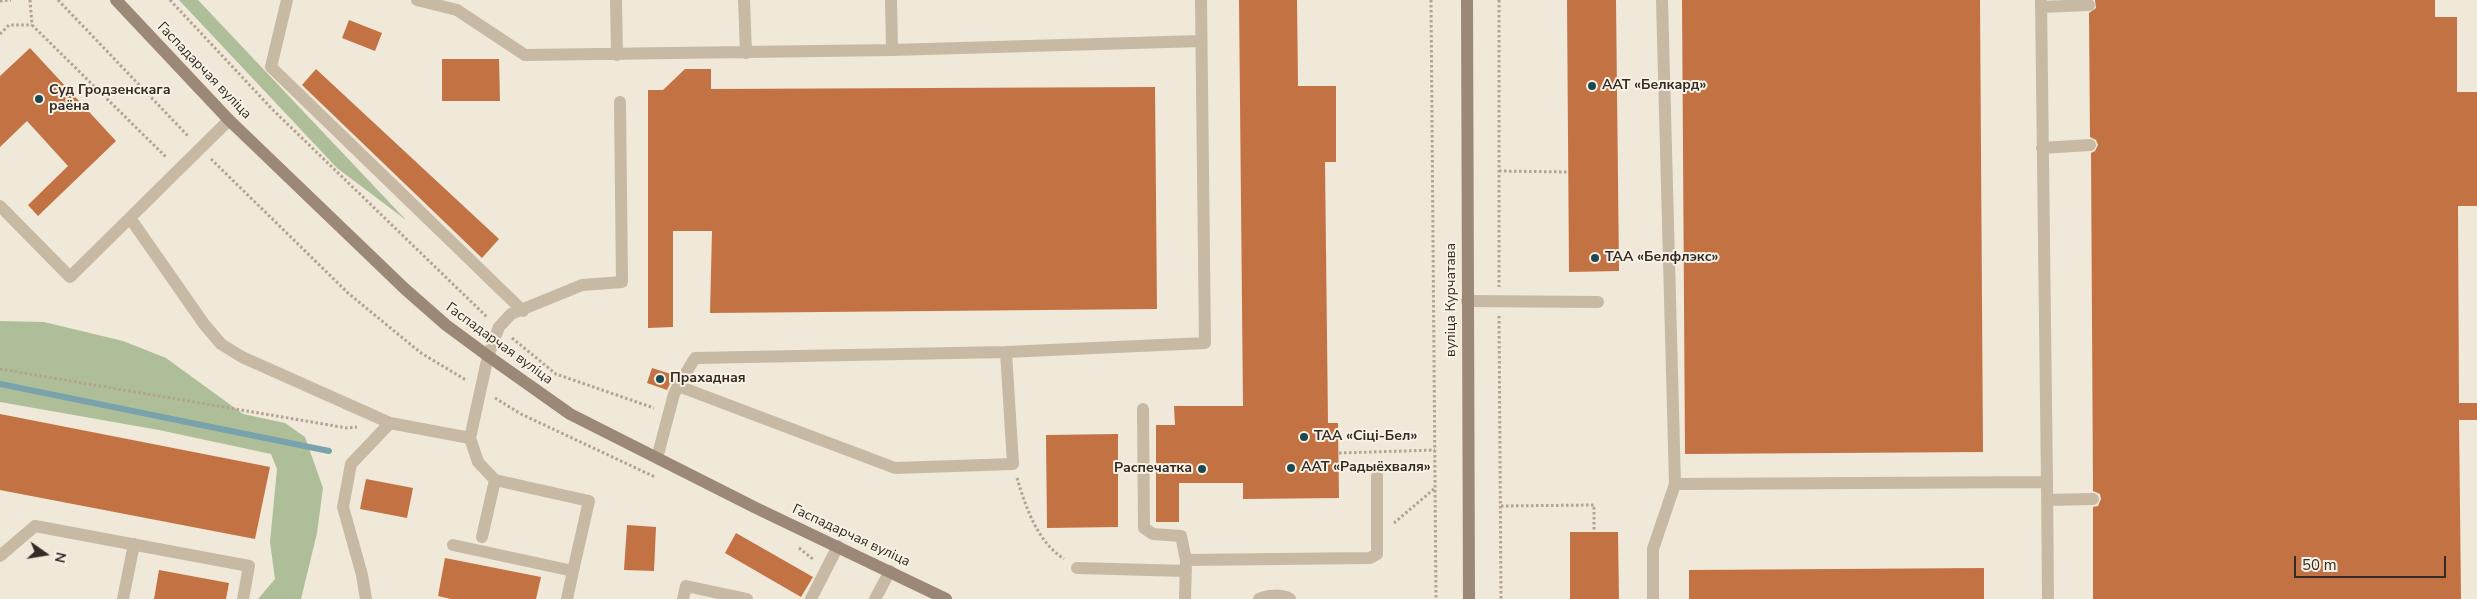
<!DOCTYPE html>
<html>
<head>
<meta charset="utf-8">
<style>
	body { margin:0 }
	#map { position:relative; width:2477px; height:599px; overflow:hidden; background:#f0e8d8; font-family:"Nunito Sans",sans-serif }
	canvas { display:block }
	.north { position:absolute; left:20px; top:529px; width:50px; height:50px; -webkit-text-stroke:4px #f8f1e4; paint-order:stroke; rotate:103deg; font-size:14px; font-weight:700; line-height:20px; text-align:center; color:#332c26 }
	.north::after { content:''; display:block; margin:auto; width:18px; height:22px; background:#332c26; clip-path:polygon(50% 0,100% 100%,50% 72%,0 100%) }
	.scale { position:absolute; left:2294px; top:556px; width:152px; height:22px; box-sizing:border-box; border:2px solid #332c26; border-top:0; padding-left:6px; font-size:15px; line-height:18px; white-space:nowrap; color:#332c26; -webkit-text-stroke:4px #f8f1e4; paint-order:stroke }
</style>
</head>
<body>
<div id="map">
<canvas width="2477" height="599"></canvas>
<div class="north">N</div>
<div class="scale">50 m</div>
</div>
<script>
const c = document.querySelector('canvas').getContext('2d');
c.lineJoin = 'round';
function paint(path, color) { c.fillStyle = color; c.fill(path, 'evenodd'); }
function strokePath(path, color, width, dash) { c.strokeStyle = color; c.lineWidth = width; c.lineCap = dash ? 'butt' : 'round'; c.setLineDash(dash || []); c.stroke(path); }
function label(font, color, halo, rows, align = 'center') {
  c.font = font + ' "Nunito Sans",sans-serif'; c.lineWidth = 4; c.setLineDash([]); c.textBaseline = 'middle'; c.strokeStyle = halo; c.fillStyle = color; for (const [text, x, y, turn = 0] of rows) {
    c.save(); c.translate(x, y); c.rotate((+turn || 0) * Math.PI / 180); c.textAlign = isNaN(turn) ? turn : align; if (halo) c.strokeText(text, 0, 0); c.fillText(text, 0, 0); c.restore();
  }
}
paint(new Path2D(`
	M179,0H198L406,220L337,168Z
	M0,321L44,322L123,341L166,358L243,414L285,423L305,437L323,488L317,533L301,599H258L275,579L270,542L277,469L271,454L159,430L0,402Z`), '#adbe99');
strokePath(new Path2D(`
	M0,384L329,451`), '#78a3ac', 6);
paint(new Path2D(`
	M1239,0H1297L1298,86H1336V162H1325L1328,423H1338L1339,498L1243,499V483H1179V522H1156V425H1175L1174,406H1243Z
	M1567,0H1616L1619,271L1569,272Z
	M1682,0H1980L1983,452L1685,454Z
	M2095,0H2435V17H2457V92H2477V206H2458L2459,403H2477V420H2459L2461,599H2093V507L2098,506L2101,499L2100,494L2093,491L2091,153L2095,151L2098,145L2096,140L2090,137L2089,13L2096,8Z
	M349,20L382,33L375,51L342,38Z
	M30,48L116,141L38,216L28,205L68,166L27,121L0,147V76Z
	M442,59H499L500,101H442Z
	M316,69L499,239L482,258L302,85Z
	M685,69H711V89L1155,87L1157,309L710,313L712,231H673V327L648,328V90H663Z
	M652,368L674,375L667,390L647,383Z
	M0,414L270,467L255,539L0,490Z
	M1118,434V527L1047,528L1046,435Z
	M366,479L413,488L407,518L360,509Z
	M627,525L656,527L654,571L624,570Z
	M1570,532H1618L1619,599H1570Z
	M736,533L813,577L801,597L725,553Z
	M445,558L541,577L536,599H451L438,596Z
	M1984,568V599H1689V570Z
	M159,570L229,583L226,599H154Z`), '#c37343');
strokePath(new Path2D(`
	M30,0L32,25L167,158
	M58,0L189,137
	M170,0L272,109L488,318
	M1431,0L1436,599
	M1499,0V287
	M0,1L11,0
	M0,34L9,25H32
	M211,159L348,293L421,353L466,380
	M1499,171L1569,172
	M1499,316L1501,599
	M512,338L556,374L654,408
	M0,369L347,428L357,427
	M495,398L521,414L655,477
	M1339,453L1435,450
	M1017,478C1026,508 1037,541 1064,559
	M1501,506L1594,505V532
	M1394,523L1435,488
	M799,548L814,560`), '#b3a38f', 3, [2.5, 2.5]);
strokePath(new Path2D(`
	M287,0L271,67L523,311
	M417,0L457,10L525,55L892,50L891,0
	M616,0L617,55
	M744,0L746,53
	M1662,0L1675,484L2047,482L2041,0
	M2041,7L2089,5
	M892,50L1201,41
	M2042,148L2090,145
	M0,206L70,277L229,120
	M130,218L204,324L221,344L242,357L390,423L470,438L478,462L495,480
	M1467,301L1598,302
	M678,386L695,358L1006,352L1205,343L1201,0
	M1143,409L1144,528L1153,534L1181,536L1186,560
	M470,438L488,356L499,327L511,314L582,285L622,282L620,102
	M657,458L674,394L678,386L895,468L1013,464L1006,352
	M2047,482L2048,599
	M2047,500L2093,499
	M453,545L573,571L589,501L495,480L482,537
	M0,556L35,526L249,566L243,599
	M1077,568L1186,571
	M123,599L134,544
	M366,599L362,575L343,507L351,464L390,423
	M567,599L573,571
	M683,599L686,586L747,599
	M811,599L838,546
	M875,599L890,571
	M1185,599L1186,560L1370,558L1377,554V476
	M1259,599C1266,595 1283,594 1290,599
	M1653,599V549L1675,484`), '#c7b9a4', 12);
strokePath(new Path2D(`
	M116,0L229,120L405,289L446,325L488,356L570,414L756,508L946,599
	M1467,0L1469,599`), '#9b8876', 12);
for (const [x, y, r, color] of [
	[1592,86,5,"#1d4953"],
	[39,99,5,"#1d4953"],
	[1595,258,5,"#1d4953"],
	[660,379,5,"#1d4953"],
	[1304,437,5,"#1d4953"],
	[1291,468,5,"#1d4953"],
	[1202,469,5,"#1d4953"]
]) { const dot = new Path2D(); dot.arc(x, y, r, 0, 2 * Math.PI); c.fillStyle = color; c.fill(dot); strokePath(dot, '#f8f1e4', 2); }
label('14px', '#332c26', '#f8f1e4', [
	["Гаспадарчая вуліца",204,71,46],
	["вуліца Курчатава",1452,300,-90],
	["Гаспадарчая вуліца",499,344,36],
	["Гаспадарчая вуліца",851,536,25]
]);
label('bold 14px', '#332c26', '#f8f1e4', [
	["ААТ «Белкард»",1602,86],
	["Суд Гродзенскага",49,91],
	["раёна",49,107],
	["ТАА «Белфлэкс»",1605,258],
	["Прахадная",670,379],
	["ТАА «Сіці-Бел»",1314,437],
	["ААТ «Радыёхваля»",1301,468],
	["Распечатка",1192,469,"right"]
], 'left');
</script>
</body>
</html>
